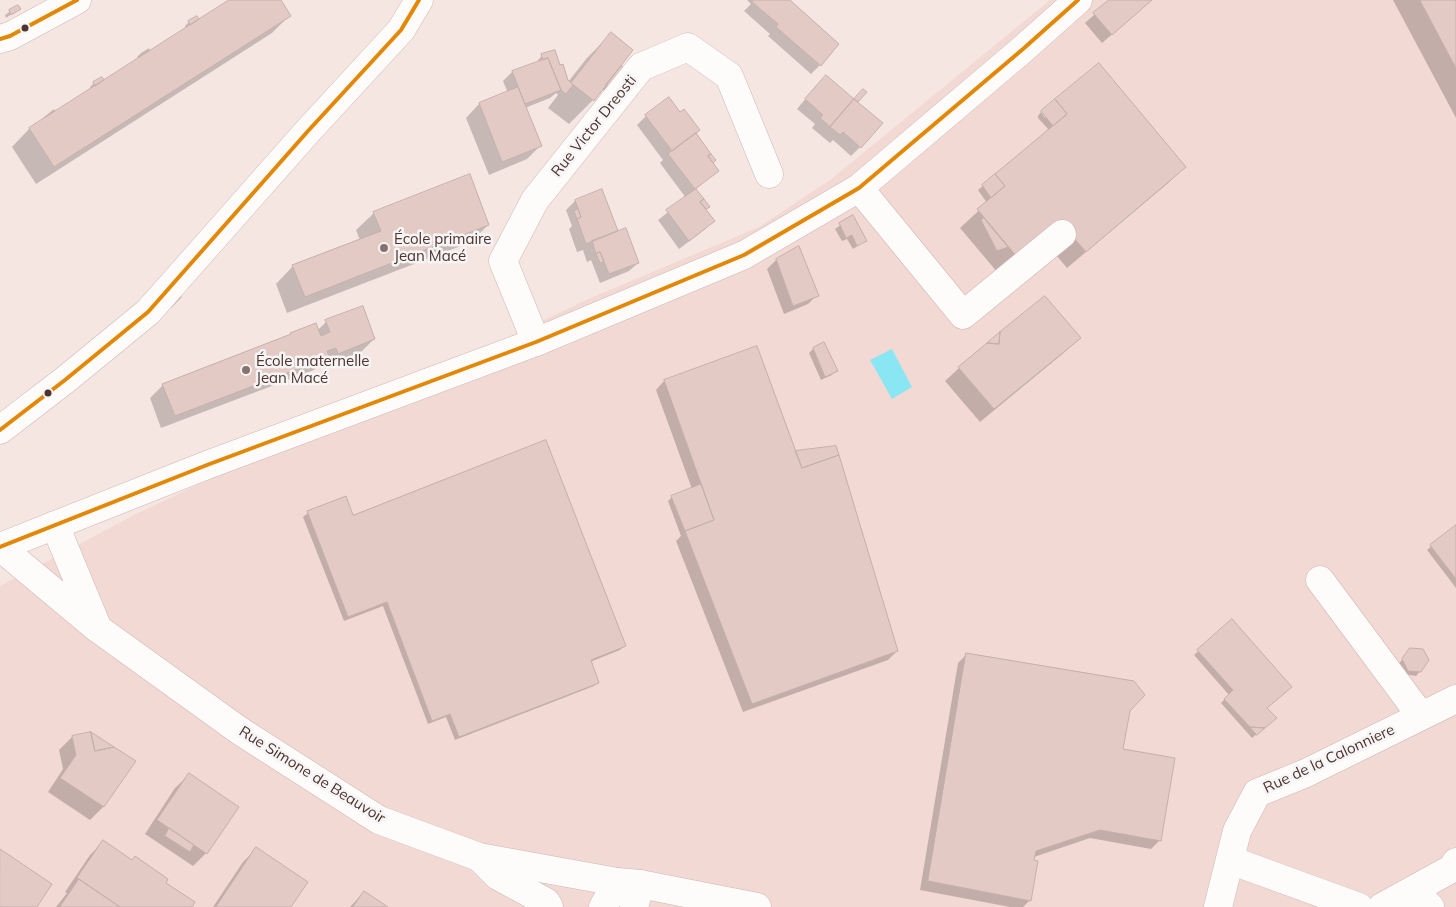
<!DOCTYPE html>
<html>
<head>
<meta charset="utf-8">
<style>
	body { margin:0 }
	canvas { display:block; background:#f6e6e2 }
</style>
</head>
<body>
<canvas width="1456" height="907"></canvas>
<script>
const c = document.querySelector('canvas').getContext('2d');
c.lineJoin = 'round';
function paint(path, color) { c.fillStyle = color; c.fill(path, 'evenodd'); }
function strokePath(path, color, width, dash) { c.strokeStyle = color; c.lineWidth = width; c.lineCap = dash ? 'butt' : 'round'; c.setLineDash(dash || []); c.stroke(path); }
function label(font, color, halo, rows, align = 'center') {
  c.font = font + ' Mulish,sans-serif'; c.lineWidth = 5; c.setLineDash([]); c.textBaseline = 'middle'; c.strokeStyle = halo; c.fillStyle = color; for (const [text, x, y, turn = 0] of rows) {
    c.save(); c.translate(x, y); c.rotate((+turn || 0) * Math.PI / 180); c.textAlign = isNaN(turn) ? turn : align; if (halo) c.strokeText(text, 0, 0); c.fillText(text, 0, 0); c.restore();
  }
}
paint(new Path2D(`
	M1050,0H1456V907H0V586L136,514L586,300L759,227L830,180Z`), '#f3d9d4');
paint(new Path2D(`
	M892,349L912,387L892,399L870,360Z`), '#8be6f4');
paint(new Path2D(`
	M231,0H280L290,15L272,33L36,184L12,147L29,129L45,119L43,118L54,109L56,112L91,90L90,87L94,83L103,82L139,59L137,57L141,53L149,48L150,52L186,29L185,26L189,22L197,17L199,21Z
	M747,0H787L820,65L811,74L768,36L770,34L744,11L751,4Z
	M1111,0H1152L1102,43L1085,23Z
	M1393,0H1456V118Z
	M18,6L19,9L6,18L5,15Z
	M611,34L617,71L606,92L602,89L593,100L569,124L548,108L558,95L556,93L550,98L525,108L541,145L527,159L489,175L466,118L479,104L508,93L503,81L512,72L539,63L538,60L542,56L560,66L568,82L587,58Z
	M817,85L854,100L863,90L866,92L857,102L860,147L851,156L833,140L830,143L812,128L815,124L797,109Z
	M669,99L695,133L717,171L695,190L708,206L705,210L713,221L704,230L679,249L658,220L686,198L660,163L663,160L637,125L646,116Z
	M1041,112L1045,118L1047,116L1184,167L1167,184L1067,268L1041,237L998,273L960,228L987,203L978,190L1049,130L1038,118V116Z
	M602,191L617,233L638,263L629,271L600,283L591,260L587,262L583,250L577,252L569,229L572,226L566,210L575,201Z
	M374,213L488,225L471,242L287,313L276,284L293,266L360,240L356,230Z
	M852,217L865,241L853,249L847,239L842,241L835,229Z
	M776,260L817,295L808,304L784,314L767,269Z
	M180,295L182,297L171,308L169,306Z
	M326,322L374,339L361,352L325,366L323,361L314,370L161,428L150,398L163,385L287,337L291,334L318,330Z
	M1079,338L1066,351L980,422L945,381L959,368Z
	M824,344L836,370L832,375L821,380L809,353L813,349Z
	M664,381L795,453L897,651L888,660L743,712L676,541L681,536L668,501L672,497L692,489L656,390Z
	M345,498L353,516L624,646L620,650L590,662L598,682L594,686L455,740L446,717L428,724L383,606L344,621L303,517L308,513Z
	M1456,526V588L1427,550Z
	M1232,621L1271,722L1252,738L1221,703L1229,695L1194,655Z
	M967,654L1129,710L1122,750L1160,840L1151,849L1090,838L1034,857L1030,900L1023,907H1010L920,890L958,663Z
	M1406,654L1420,671L1416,676L1404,674L1399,664Z
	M72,737L134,761L103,807L90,820L48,792L63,769L59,750Z
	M189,775L206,853L193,866L145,834L175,788Z
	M103,842L164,883L190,907H56L67,893L65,892L90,855Z
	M256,849L289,907H213L243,862Z
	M364,892L386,907H350Z`), '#0003');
const building = new Path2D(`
	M229,0H281L291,16L54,167L29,128Z
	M753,0H790L839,44L821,66L776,27L778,24L752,2Z
	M1109,0H1152L1112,35L1093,13Z
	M1420,0H1456V68Z
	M18,5L21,9L11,15L9,10Z
	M197,16L199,19L190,25L188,21Z
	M611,32L633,50L594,101L571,83Z
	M555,50L560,65L563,64L568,80L573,85L566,94L561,90L548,58L543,60L541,54Z
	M548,58L561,90L525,104L512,71Z
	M1099,63L1186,167L1086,252L1059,221L1017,257L977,209L1005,186L995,174L1067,114L1055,99Z
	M621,66L626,69L611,89L606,85Z
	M826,75L854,99L830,127L820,118L823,115L805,99Z
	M102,77L104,80L95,86L93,82Z
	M518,87L542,146L502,162L479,103Z
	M863,89L867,92L858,102L854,99Z
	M669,97L680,112L684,109L700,130L672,151L645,115Z
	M854,99L883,123L861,148L843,132L840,135L830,127Z
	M1055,99L1067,114L1053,126L1041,111Z
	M696,133L711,154L708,156L719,171L695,189L668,154Z
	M711,154L716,160L713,163L708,156Z
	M470,174L489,225L305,297L292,265L381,231L373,212Z
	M995,174L1005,186L991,198L982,185Z
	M602,189L618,231L586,244L577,219L581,217L575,200Z
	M696,189L704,199L700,202L715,221L689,241L666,210Z
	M704,199L710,207L706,209L700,202Z
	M578,209L581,217L577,219L574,211Z
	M853,215L867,241L857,246L852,235L846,238L839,223Z
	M984,218L992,228L1008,247L997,251L981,220Z
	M626,228L639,263L609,274L600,252L596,254L592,241Z
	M799,246L819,296L793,306L776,259Z
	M600,252L604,261L600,263L596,254Z
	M1045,296L1081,338L994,409L958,367L987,343L999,344L1000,332Z
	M363,306L375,339L338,354L336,348L327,351L329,357L175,416L162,384L291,334L290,333L316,323L321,336L330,332L325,320Z
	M1000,332L999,344L987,343Z
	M824,342L838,371L825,377L813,348Z
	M757,346L802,468L839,455L898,651L752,704L685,531L714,520L664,380Z
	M546,440L626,646L591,660L599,683L459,737L450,714L432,721L387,602L348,617L307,511L346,496L353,515Z
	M836,446L839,455L802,468L795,451Z
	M701,484L714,520L685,531L671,496Z
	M1456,525V579L1430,545Z
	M1232,619L1292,687L1267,708L1277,718L1265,728L1250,727L1224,699L1233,690L1197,650Z
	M1410,648L1423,649L1429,660L1421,672L1408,671L1402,659Z
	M966,653L1134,681L1145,695L1130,711L1123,749L1175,758L1161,841L1100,830L1036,851L1034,860L1038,861L1031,901L928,881Z
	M1250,727L1265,728L1257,735Z
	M91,732L95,751L114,747L136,761L104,807L60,778L76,755L72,736Z
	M91,732L114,747L95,751Z
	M189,773L239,807L207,854L157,820Z
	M169,828L194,845L190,852L165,836Z
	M103,840L132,860L135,856L168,879L166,883L195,902L192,907H120L77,878Z
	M256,847L308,882L291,907H216Z
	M0,849L52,884L37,907H0Z
	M79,879L120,907H60Z
	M364,891L388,907H353Z`);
paint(building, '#e4cac5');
strokePath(building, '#c4b0ac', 1);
const minor = new Path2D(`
	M0,39L10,36L77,0
	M859,188L963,315L1062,234
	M536,342L503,261L535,200L641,67L688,47L729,76L769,174
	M0,430L65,380L148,312L308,131L401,30L419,0
	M1320,580L1421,716
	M479,857L498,876L546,902L549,907
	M1230,860L1359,907
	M1413,890L1430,907
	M603,907L617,882
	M634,907L640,884
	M1218,907L1237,831L1257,793L1306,773L1456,699
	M1382,907L1453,868L1456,862`);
const major = new Path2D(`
	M55,525L96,624
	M0,547L207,465L536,342L744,255L859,188L1023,49L1078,0
	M0,547L97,628L240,731L379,820L479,857L617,882L640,884L757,907`);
strokePath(minor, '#ccb8b4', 29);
strokePath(major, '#ccb8b4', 29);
strokePath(minor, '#fefbfb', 28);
strokePath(major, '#fefbfb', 28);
strokePath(new Path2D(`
	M0,39L10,36L77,0
	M0,430L65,380L148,312L308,131L401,30L419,0
	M0,547L207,465L536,342L744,255L859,188L1023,49L1078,0`), '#e38804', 4);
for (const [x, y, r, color] of [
	[25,28,4.5,"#4f322d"],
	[384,248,5,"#89716c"],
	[246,370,5,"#89716c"],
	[48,393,4.5,"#4f322d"]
]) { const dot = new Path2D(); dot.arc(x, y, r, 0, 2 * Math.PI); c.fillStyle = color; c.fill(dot); strokePath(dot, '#f5f5f5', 2); }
label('15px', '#4f322d', '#f5f5f5', [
	["Rue Victor Dreosti",594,126,-51],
	["Rue de la Calonniere",1329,759,-25],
	["Rue Simone de Beauvoir",312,775,32]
]);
label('15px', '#4f322d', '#f5f5f5', [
	["École primaire",394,239],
	["Jean Macé",394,256],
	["École maternelle",256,361],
	["Jean Macé",256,378]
], 'left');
</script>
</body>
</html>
